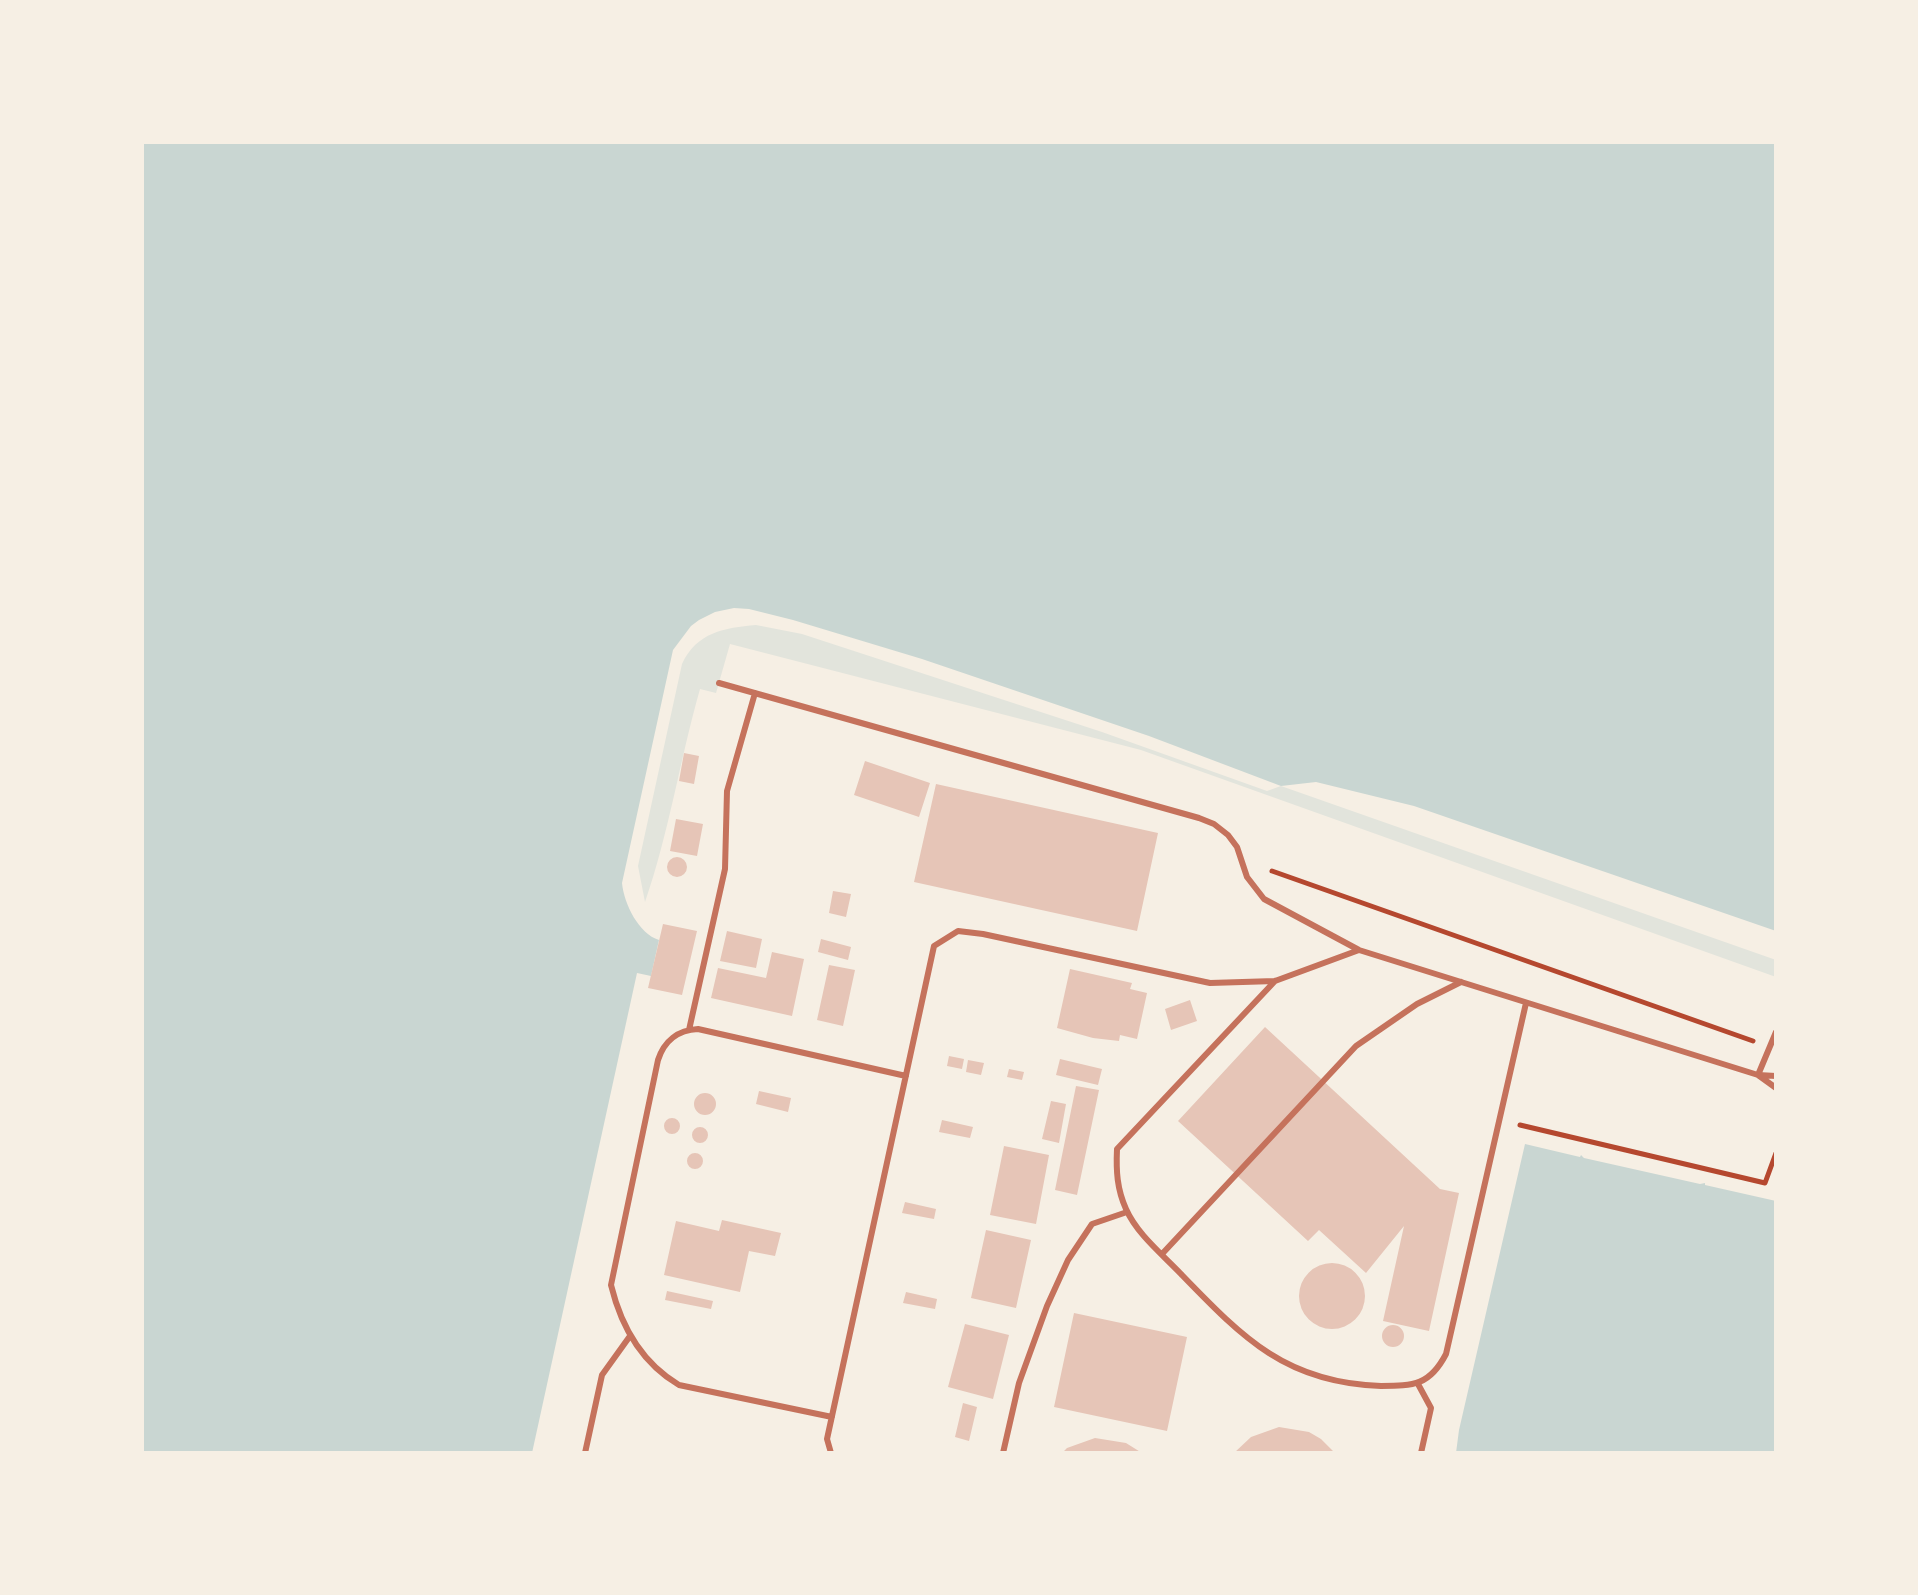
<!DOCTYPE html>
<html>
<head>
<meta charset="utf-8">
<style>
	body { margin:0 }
	#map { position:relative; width:1918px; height:1595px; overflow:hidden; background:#f6efe4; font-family:"Space Grotesk",sans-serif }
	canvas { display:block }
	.frame { position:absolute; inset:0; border:144px solid #f6efe4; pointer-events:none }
</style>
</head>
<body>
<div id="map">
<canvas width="1918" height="1595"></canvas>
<div class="frame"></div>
</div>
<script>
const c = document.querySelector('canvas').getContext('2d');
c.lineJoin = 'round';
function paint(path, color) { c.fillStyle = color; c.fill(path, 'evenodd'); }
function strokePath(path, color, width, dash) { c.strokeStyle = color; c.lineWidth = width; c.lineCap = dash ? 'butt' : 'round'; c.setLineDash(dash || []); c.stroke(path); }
paint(new Path2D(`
	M756,625L802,634L1102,732L1267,791L1281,786L1776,960V977L1141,750L730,644L716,693L700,689C680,759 669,833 645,902L638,866L682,664C697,632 724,628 756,625Z`), '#e2e4dc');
paint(new Path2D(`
	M142,142H1776V931L1414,806L1316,782L1281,786L1149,736L922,659L793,620L749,609L734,608L715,612L699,620L691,626L673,650L622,883C624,904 639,934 659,940L651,976L637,973L532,1453H142Z
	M1525,1144L1580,1157L1581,1155L1584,1158L1700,1184L1705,1183V1185L1776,1201V1453H1456L1459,1430Z`), '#c9d6d2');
paint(new Path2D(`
	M684,753L699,756L694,784L679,781Z
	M865,761L930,783L919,817L854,795Z
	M936,784L1158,833L1137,931L914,882Z
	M676,819L703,824L697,856L670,851Z
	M667 867a10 10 0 1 1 20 0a10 10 0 1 1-20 0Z
	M833,891L851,894L846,917L829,913Z
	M663,924L697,931L682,995L648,988Z
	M727,931L762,939L756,968L720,961Z
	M821,939L851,947L848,960L818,952Z
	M772,952L804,959L792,1016L711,998L718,968L766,978Z
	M829,965L855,970L843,1026L817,1020Z
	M1070,969L1132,983L1130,989L1147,993L1137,1039L1120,1035L1119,1041L1093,1038L1057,1028Z
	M1190,1000L1197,1021L1171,1030L1165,1009Z
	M1265,1027L1440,1189L1459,1193L1429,1331L1383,1321L1404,1226L1366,1273L1319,1230L1308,1241L1178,1121Z
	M949,1056L964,1059L962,1069L947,1066Z
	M1060,1059L1102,1069L1098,1085L1056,1075Z
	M968,1060L984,1063L981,1075L966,1072Z
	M1009,1069L1024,1072L1022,1080L1007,1077Z
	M1076,1086L1099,1090L1077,1195L1055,1190Z
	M759,1091L791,1098L788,1112L756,1104Z
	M694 1104a11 11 0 1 1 22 0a11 11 0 1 1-22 0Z
	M1051,1101L1066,1104L1059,1143L1042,1139Z
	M664 1126a8 8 0 1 1 16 0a8 8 0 1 1-16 0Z
	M942,1120L973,1127L970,1138L939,1132Z
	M692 1135a8 8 0 1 1 16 0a8 8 0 1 1-16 0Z
	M1004,1146L1049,1155L1036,1224L990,1215Z
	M687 1161a8 8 0 1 1 16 0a8 8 0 1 1-16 0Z
	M905,1202L936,1209L934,1219L902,1213Z
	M722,1220L781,1233L775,1256L749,1251L740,1292L664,1275L676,1221L719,1231Z
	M986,1230L1031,1240L1016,1308L971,1298Z
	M1299 1296a33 33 0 1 1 66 0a33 33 0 1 1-66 0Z
	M667,1291L713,1301L711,1309L665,1300Z
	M906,1292L937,1299L935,1309L903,1303Z
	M1074,1313L1187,1337L1167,1431L1054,1407Z
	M965,1324L1009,1335L993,1399L948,1387Z
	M1382 1336a11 11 0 1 1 22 0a11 11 0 1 1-22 0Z
	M963,1403L977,1407L969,1441L955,1437Z
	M1279,1427L1309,1432L1321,1439L1335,1453H1234L1251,1437Z
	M1095,1438L1126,1443L1142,1453H1062L1067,1448Z`), '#e6c5b7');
strokePath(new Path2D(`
	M1272,871L1753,1041
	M1520,1125L1765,1183L1776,1153`), '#b5482f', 5);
strokePath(new Path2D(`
	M719,683L1199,818L1214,824L1228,835L1237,847L1247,877L1264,899L1359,950L1758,1075L1776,1076
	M1275,981L1117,1149C1116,1171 1117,1189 1126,1209C1137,1234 1162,1254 1181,1274C1243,1338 1286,1383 1381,1386C1414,1386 1430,1385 1446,1354L1526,1003
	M689,1030L725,869L727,791L755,693
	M1758,1075L1776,1032
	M1758,1075L1776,1088
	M1162,1254L1356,1046L1417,1004L1461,982
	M1418,1384L1431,1408L1421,1453
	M832,1417L679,1385C642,1363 621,1326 611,1285L658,1060C664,1041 678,1030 698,1029L906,1076
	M585,1453L602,1375L630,1336
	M831,1453L827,1439L934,946L958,931L983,934L1210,983L1275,981L1359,950
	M1003,1453L1019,1383L1047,1306L1068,1260L1092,1224L1127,1212`), '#c5725c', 6);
</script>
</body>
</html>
